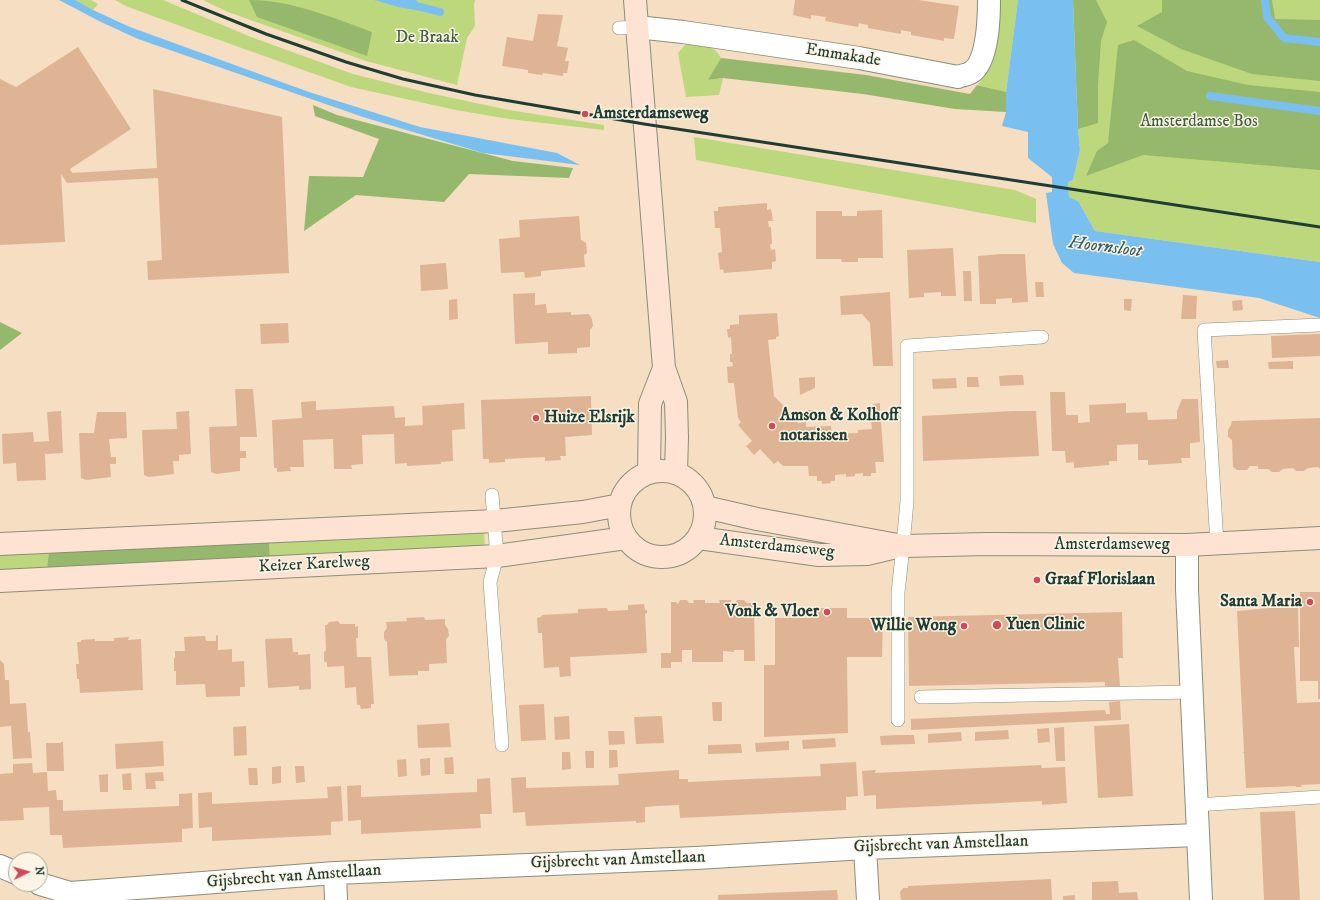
<!DOCTYPE html>
<html>
<head>
<meta charset="utf-8">
<style>
	body { margin:0 }
	#map { position:relative; width:1320px; height:900px; overflow:hidden; background:#f5dec2; font-family:"IM FELL DW Pica",serif }
	canvas { display:block }
	.north { position:absolute; left:8px; top:852px; width:40px; height:40px; box-sizing:border-box; background:#fcf5e5; border:1px solid #a4ab9e; border-radius:50%; rotate:85deg; font-size:11px; font-weight:700; line-height:16px; text-align:center; color:#1f3d34 }
	.north::after { content:''; display:block; margin:auto; width:14px; height:18px; background:#d1495b; clip-path:polygon(50% 0,100% 100%,50% 72%,0 100%) }
</style>
</head>
<body>
<div id="map">
<canvas width="1320" height="900"></canvas>
<div class="north">N</div>
</div>
<script>
const c = document.querySelector('canvas').getContext('2d');
c.lineJoin = 'round';
function paint(path, color) { c.fillStyle = color; c.fill(path, 'evenodd'); }
function strokePath(path, color, width, dash) { c.strokeStyle = color; c.lineWidth = width; c.lineCap = dash ? 'butt' : 'round'; c.setLineDash(dash || []); c.stroke(path); }
function label(font, color, halo, rows, align = 'center') {
  c.font = font + ' "IM FELL DW Pica",serif'; c.lineWidth = 3; c.setLineDash([]); c.textBaseline = 'middle'; c.strokeStyle = halo; c.fillStyle = color; for (const [text, x, y, turn = 0] of rows) {
    c.save(); c.translate(x, y); c.rotate((+turn || 0) * Math.PI / 180); c.textAlign = isNaN(turn) ? turn : align; if (halo) c.strokeText(text, 0, 0); c.fillText(text, 0, 0); c.restore();
  }
}
paint(new Path2D(`
	M74,0H91L98,4L93,10Z
	M115,0H163L251,37L353,74L429,93L509,110L604,125V130L509,119L456,110L351,87L208,36L128,7Z
	M203,0H475L474,5L475,26L467,38L457,85L366,61L228,12Z
	M997,0H1018L1006,92L978,85L986,72Z
	M1073,0H1320V262L1095,231L1078,201L1069,197L1068,182L1073,180L1080,150L1078,129Z
	M686,44C700,45 714,44 721,58L709,80L723,78L719,95L686,97L678,53Z
	M694,137L1015,190L1036,199V223L696,160Z
	M484,527L485,550L270,558L269,540Z
	M49,550L47,569L0,571V551Z`), '#bdd77c');
paint(new Path2D(`
	M249,0C292,0 333,18 372,32L367,56L257,17Z
	M1073,0H1096L1107,22L1101,41L1098,85V123L1078,129Z
	M1162,0H1272L1275,19L1320,20V81L1252,74L1181,49L1137,26L1162,12Z
	M1134,40L1187,71L1248,85L1320,92V170L1143,155L1086,176L1097,151L1108,143L1118,45Z
	M721,58L866,75L970,94L977,85L1006,92V112L955,109L863,94L723,78L708,80Z
	M313,105L337,115L513,161L573,168L569,178L469,174L444,202L356,195L304,231L309,176L363,177L379,139L315,116Z
	M0,322L22,333L0,350Z
	M269,540L270,558L47,569L49,550Z`), '#96b86c');
paint(new Path2D(`
	M59,0H75L93,10L130,27L309,92L420,127L557,153L580,165L483,153L363,117L138,39L101,22Z
	M374,0H416L419,3L433,8L428,12L398,7Z
	M1018,0H1073L1078,129L1080,150L1073,180L1068,182L1069,197L1078,201L1095,231L1320,262V318L1259,298L1074,273L1062,263L1053,244L1046,193L1052,192V177L1028,158V132L1002,126L1006,112V92Z`), '#79c0f1');
strokePath(new Path2D(`
	M1265,0L1267,17L1284,38L1320,42
	M421,7L440,12
	M1210,96L1320,111`), '#79c0f1', 8);
paint(new Path2D(`
	M795,0H918L959,6L954,39L944,38V41L911,35V32L901,30V34L868,28V25L863,24L859,23L858,27L825,21L826,17L811,15V19L793,15Z
	M538,14L563,15L557,46L568,48L565,61H569L567,73H563V76L543,73L542,75L528,73V70L502,66L507,37L533,41Z
	M78,47L131,129L70,169L72,173L157,168L153,89L282,117L289,273L148,280L147,261L162,260L158,178L67,183L61,174L65,242L0,245V79L16,87Z
	M767,203V210L771,209L773,221H768L769,227H771L772,244H770L771,250L775,249L776,261L772,262V269L724,273L723,269L720,270L718,253L722,252L720,228H715L714,211H718V207Z
	M882,210L883,258H858V262H842L841,259H816V211H842V216H857V211Z
	M579,216L581,240L586,243L587,253L584,255L585,267L541,271V276L525,278L524,272L501,273L499,239L520,237L519,220Z
	M953,248L956,296H941V292L924,293V297L909,298L907,250Z
	M1002,254H1025L1028,302L1012,303V298L996,299V304H980L978,256Z
	M446,263L448,289L421,291L420,265Z
	M963,271H971L972,301H964Z
	M1035,282H1043L1044,297H1036Z
	M890,292L893,366H873L870,323L862,314L841,315L840,296Z
	M535,293V305L546,304L547,313L571,312V315L589,314L592,319L593,326L590,330V347L577,348V353L548,354V342L515,344L513,294Z
	M1183,295L1197,296L1196,319H1181Z
	M457,299L458,319L449,320V300Z
	M1124,299H1132L1131,311L1124,310Z
	M1242,300L1243,310L1233,311L1232,301Z
	M777,313L779,336L776,337V339L768,340L774,396L785,407L787,406L789,408L787,410L792,415L793,413L794,415L793,417L798,423L806,422V427L831,426L832,434L858,433V430L872,429L871,421H881L884,462H875L876,473H871V476H863V473L855,474V476L846,477V474L835,475V481H830L831,483L822,484V481H817V476H809L808,466H783L778,461L774,464L760,449L754,455L746,446L752,441L738,425L741,422L738,418L734,383H728L727,367L733,366L732,362H730V354H732L731,337L728,338L727,329H730V325L739,324V315Z
	M288,323L289,343L261,344L260,324Z
	M1317,334H1320V356L1272,358L1271,336Z
	M1228,360L1229,368H1217L1216,361Z
	M1293,361V369H1269L1268,362Z
	M1011,375H1023L1024,385L1000,386L999,376Z
	M815,377V388L800,395L799,378Z
	M967,377H978L979,387H967Z
	M956,378L957,388L933,389L932,379Z
	M235,389H253L257,437H240V451H246V458H240V471L216,474L211,472L209,427L237,426Z
	M1050,392H1065L1066,415H1078V423L1090,422L1089,405L1126,403V413L1147,412L1148,420L1177,419V411L1182,399H1198L1200,442L1190,443V458H1181L1182,463L1148,465V460H1138V444L1117,445V461H1109V465L1074,468V462L1066,463L1065,451H1052Z
	M591,396L592,435L565,437L566,456H560L561,460L545,461V457L505,459V462L489,463V459H483L481,400Z
	M316,401V410L394,406L395,418L405,417V426L423,425L422,406L464,403L465,429L452,430L453,461L441,462V464L407,466V463L395,464L394,434L362,435L363,464L351,465L352,469H334L333,439L303,440L304,467H290L291,471L277,472V468H274L272,420L302,418L301,402Z
	M880,403V413H873V404Z
	M832,408H838L839,418H832Z
	M806,410H814V419H806Z
	M61,411L63,453L45,454L46,480L17,481L16,463L3,464L2,434L33,432L34,442L49,441L47,412Z
	M189,411L191,454L179,455V461H173L174,474L149,477L144,475L142,430L177,429L176,412Z
	M1013,411H1036L1039,456L923,461L922,416Z
	M97,412H126L127,438L109,439L111,457H116V464H110L111,477L86,480L81,478L79,433H94Z
	M1320,418V469L1318,467L1308,468L1304,471H1296L1293,468L1283,469L1279,472H1272L1268,469H1258V466H1250L1247,470H1237L1233,467L1232,440L1228,437V430L1231,425L1232,421Z
	M1300,592H1320V699H1318V681H1300Z
	M680,600H687L689,603H694L693,600H705V603H720L719,600H731V603H735L737,600H744L747,603H754L755,661H744V650H734V652L723,651V662H692V650H682V662H671V668H661V653H671V602H676L678,604Z
	M644,604L645,610H647V613L645,614L647,653L570,657L571,676L560,677L559,667L544,668L542,633H538L537,618L541,617L542,615L578,613V609L607,608L608,611L628,610V605Z
	M811,608H847V618H883L882,657H847L848,733L764,737V665H775V618H811Z
	M1269,608H1298L1299,647H1294L1297,703L1320,702V784L1301,785L1302,787H1296V786L1246,788L1244,753L1242,752H1244L1237,611Z
	M1122,612L1123,658H1118L1120,686H1105V682L909,686L908,617Z
	M424,617L425,620L445,619V625L448,629L449,636L446,639L447,663L429,664V671H418V675L389,676L387,642L384,639V632L387,628L386,622L407,621L406,618Z
	M338,621L340,624H355V627L358,626V638H356L357,657H371L374,704H371V708L361,709L360,705H357L356,687L345,688L344,666L327,667V663L324,661V652L326,650L325,625H327L329,622Z
	M216,635L218,636V650L232,649V662L244,661L245,687H240V696L206,697L205,684L176,685V671H174V658H175V651H185L184,637L205,636L206,641H216Z
	M129,637L128,640L141,639L143,690L80,693L79,679H77L76,664H79L77,642H81V640L95,639V641H114V638Z
	M292,638L293,652H298V655L310,654L311,689L299,690V686L268,688L265,639Z
	M0,660L4,664L5,680H9L10,704L26,703L28,732H30L32,758L13,759L11,726L0,727Z
	M1120,701L1121,720L911,730V719L1105,710L1106,714H1110L1109,702Z
	M712,702H722V721H713Z
	M544,704L546,740L521,741L519,705Z
	M569,716L570,739L555,740L554,717Z
	M662,716L664,743L636,744L634,717Z
	M449,723L451,747L418,748L417,725Z
	M1129,724L1133,796L1098,798L1094,726Z
	M246,726L247,755L234,756L233,727Z
	M1064,727L1065,761H1056L1054,728Z
	M1049,728L1050,742L1038,743L1037,729Z
	M1008,730L1009,739L975,741V732Z
	M608,731H624L625,744L609,745Z
	M961,732L962,741L928,743V734Z
	M897,735H914L915,744L881,745L880,736Z
	M835,738L836,747L803,749L802,740Z
	M163,741L164,766L116,769L115,744Z
	M789,741V750L756,752L755,743Z
	M61,742H63L64,771H47L46,743H61Z
	M741,744L742,753L708,754V745Z
	M609,750H617L618,767L609,768Z
	M585,751H594V768H586Z
	M562,752H570L571,769L562,770Z
	M453,757L454,774H445L444,758Z
	M430,758V775L421,776L420,759Z
	M406,759L407,776L398,777L397,760Z
	M856,762L858,796L846,797V810L680,818L679,805L657,806L645,807V822L636,823V821L526,826L525,812L513,813L511,778L526,777V788L619,785L618,774L679,770V779H688V782L750,779L821,776L820,764Z
	M32,763L33,773L47,772L48,791L56,790L57,800H63V811L179,806V794L192,793L193,828L182,829V842L63,848L62,835H50L49,807L23,808L24,820L0,821V774L13,773V764Z
	M1041,765L1042,768L1065,767L1067,803L1042,805V801L876,809V795L864,796L862,771L876,770L875,773Z
	M281,766V783L272,784V767Z
	M295,766H304L305,782L296,783Z
	M248,768H257L258,785H249Z
	M163,772L164,781H155L156,789H146L145,773Z
	M131,773L132,790H123L122,774Z
	M108,774V792H100L99,775Z
	M490,778L492,814H480L481,828L361,834V820L348,821L347,786L361,785V797L477,792V779Z
	M341,786L343,821L331,822V835L212,841V827L199,828L198,793L212,792V804L328,798L327,787Z
	M1295,811L1300,900H1264L1260,812Z
	M1051,879L1052,900H901L900,892L903,888H908V886Z
	M1118,881L1119,893L1137,892L1138,900H1092V882Z
	M837,890L838,900H718V895Z
	M1075,895V900H1063V896Z`), '#dfb495');
const service = new Path2D(`
	M619,28L637,27
	M492,495L497,556L490,582L502,745
	M1217,544L1204,330L1320,325
	M921,697L1192,692
	M898,720V593L903,546L907,501V346L1042,337
	M1196,805L1320,797`);
const minor = new Path2D(`
	M637,27L683,32L859,58L958,77C962,75 967,75 970,73C988,64 989,18 989,0
	M865,848L868,900
	M0,866L16,873
	M335,873L336,900
	M40,884L70,893L335,873L696,858L865,848L1198,835`);
const tertiary = new Path2D(`
	M1187,545V589L1201,900`);
const secondary = new Path2D(`
	M635,0L664,368L676,402L677,437L676,473
	M619 514a43 43 0 1 1 86 0a43 43 0 1 1-86 0Z
	M649,473L650,404L664,368
	M705,507L757,519L903,546L987,544L1187,545L1320,538
	M699,538L819,555L867,554L892,548
	M0,544L495,521L583,512L620,505
	M0,581L497,556L626,538`);
strokePath(service, '#8a8e7b', 14);
strokePath(minor, '#8a8e7b', 24);
strokePath(tertiary, '#8a8e7b', 24);
strokePath(secondary, '#8a8e7b', 24);
strokePath(service, '#fff', 13);
strokePath(minor, '#fff', 22);
strokePath(tertiary, '#fff', 22);
strokePath(secondary, '#fee3d2', 22);
strokePath(new Path2D(`
	M182,0L266,34L346,62L403,79L475,95L644,124L1320,227`), '#1f3d34', 3);
for (const [x, y, r, color] of [
	[585,114,4,"#d1495b"],
	[536,418,4,"#d1495b"],
	[772,426,4,"#d1495b"],
	[1037,580,4,"#d1495b"],
	[1310,602,4,"#d1495b"],
	[827,612,4,"#d1495b"],
	[997,625,5,"#d1495b"],
	[964,626,4,"#d1495b"]
]) { const dot = new Path2D(); dot.arc(x, y, r, 0, 2 * Math.PI); c.fillStyle = color; c.fill(dot); strokePath(dot, '#fcf5e5', 1.5); }
label('17px', '#3f5c42', '#fcf5e5', [
	["De Braak",427,38],
	["Amsterdamse Bos",1199,122]
]);
label('17px', '#1f3d34', '#fcf5e5', [
	["Emmakade",843,56,9],
	["Amsterdamseweg",1112,545],
	["Amsterdamseweg",777,547,6],
	["Keizer Karelweg",314,565,-3],
	["Gijsbrecht van Amstellaan",941,845,-2],
	["Gijsbrecht van Amstellaan",618,861,-2],
	["Gijsbrecht van Amstellaan",294,877,-4]
]);
label('bold 17px', '#1f3d34', '#fcf5e5', [
	["Amsterdamseweg",593,114],
	["Amson & Kolhoff",780,416],
	["notarissen",780,436],
	["Huize Elsrijk",544,418],
	["Graaf Florislaan",1045,580],
	["Santa Maria",1302,602,"right"],
	["Vonk & Vloer",819,612,"right"],
	["Yuen Clinic",1006,625],
	["Willie Wong",956,626,"right"]
], 'left');
label('italic 18px', '#365e63', '#fcf5e5', [
	["Hoornsloot",1105,248,7]
]);
</script>
</body>
</html>
